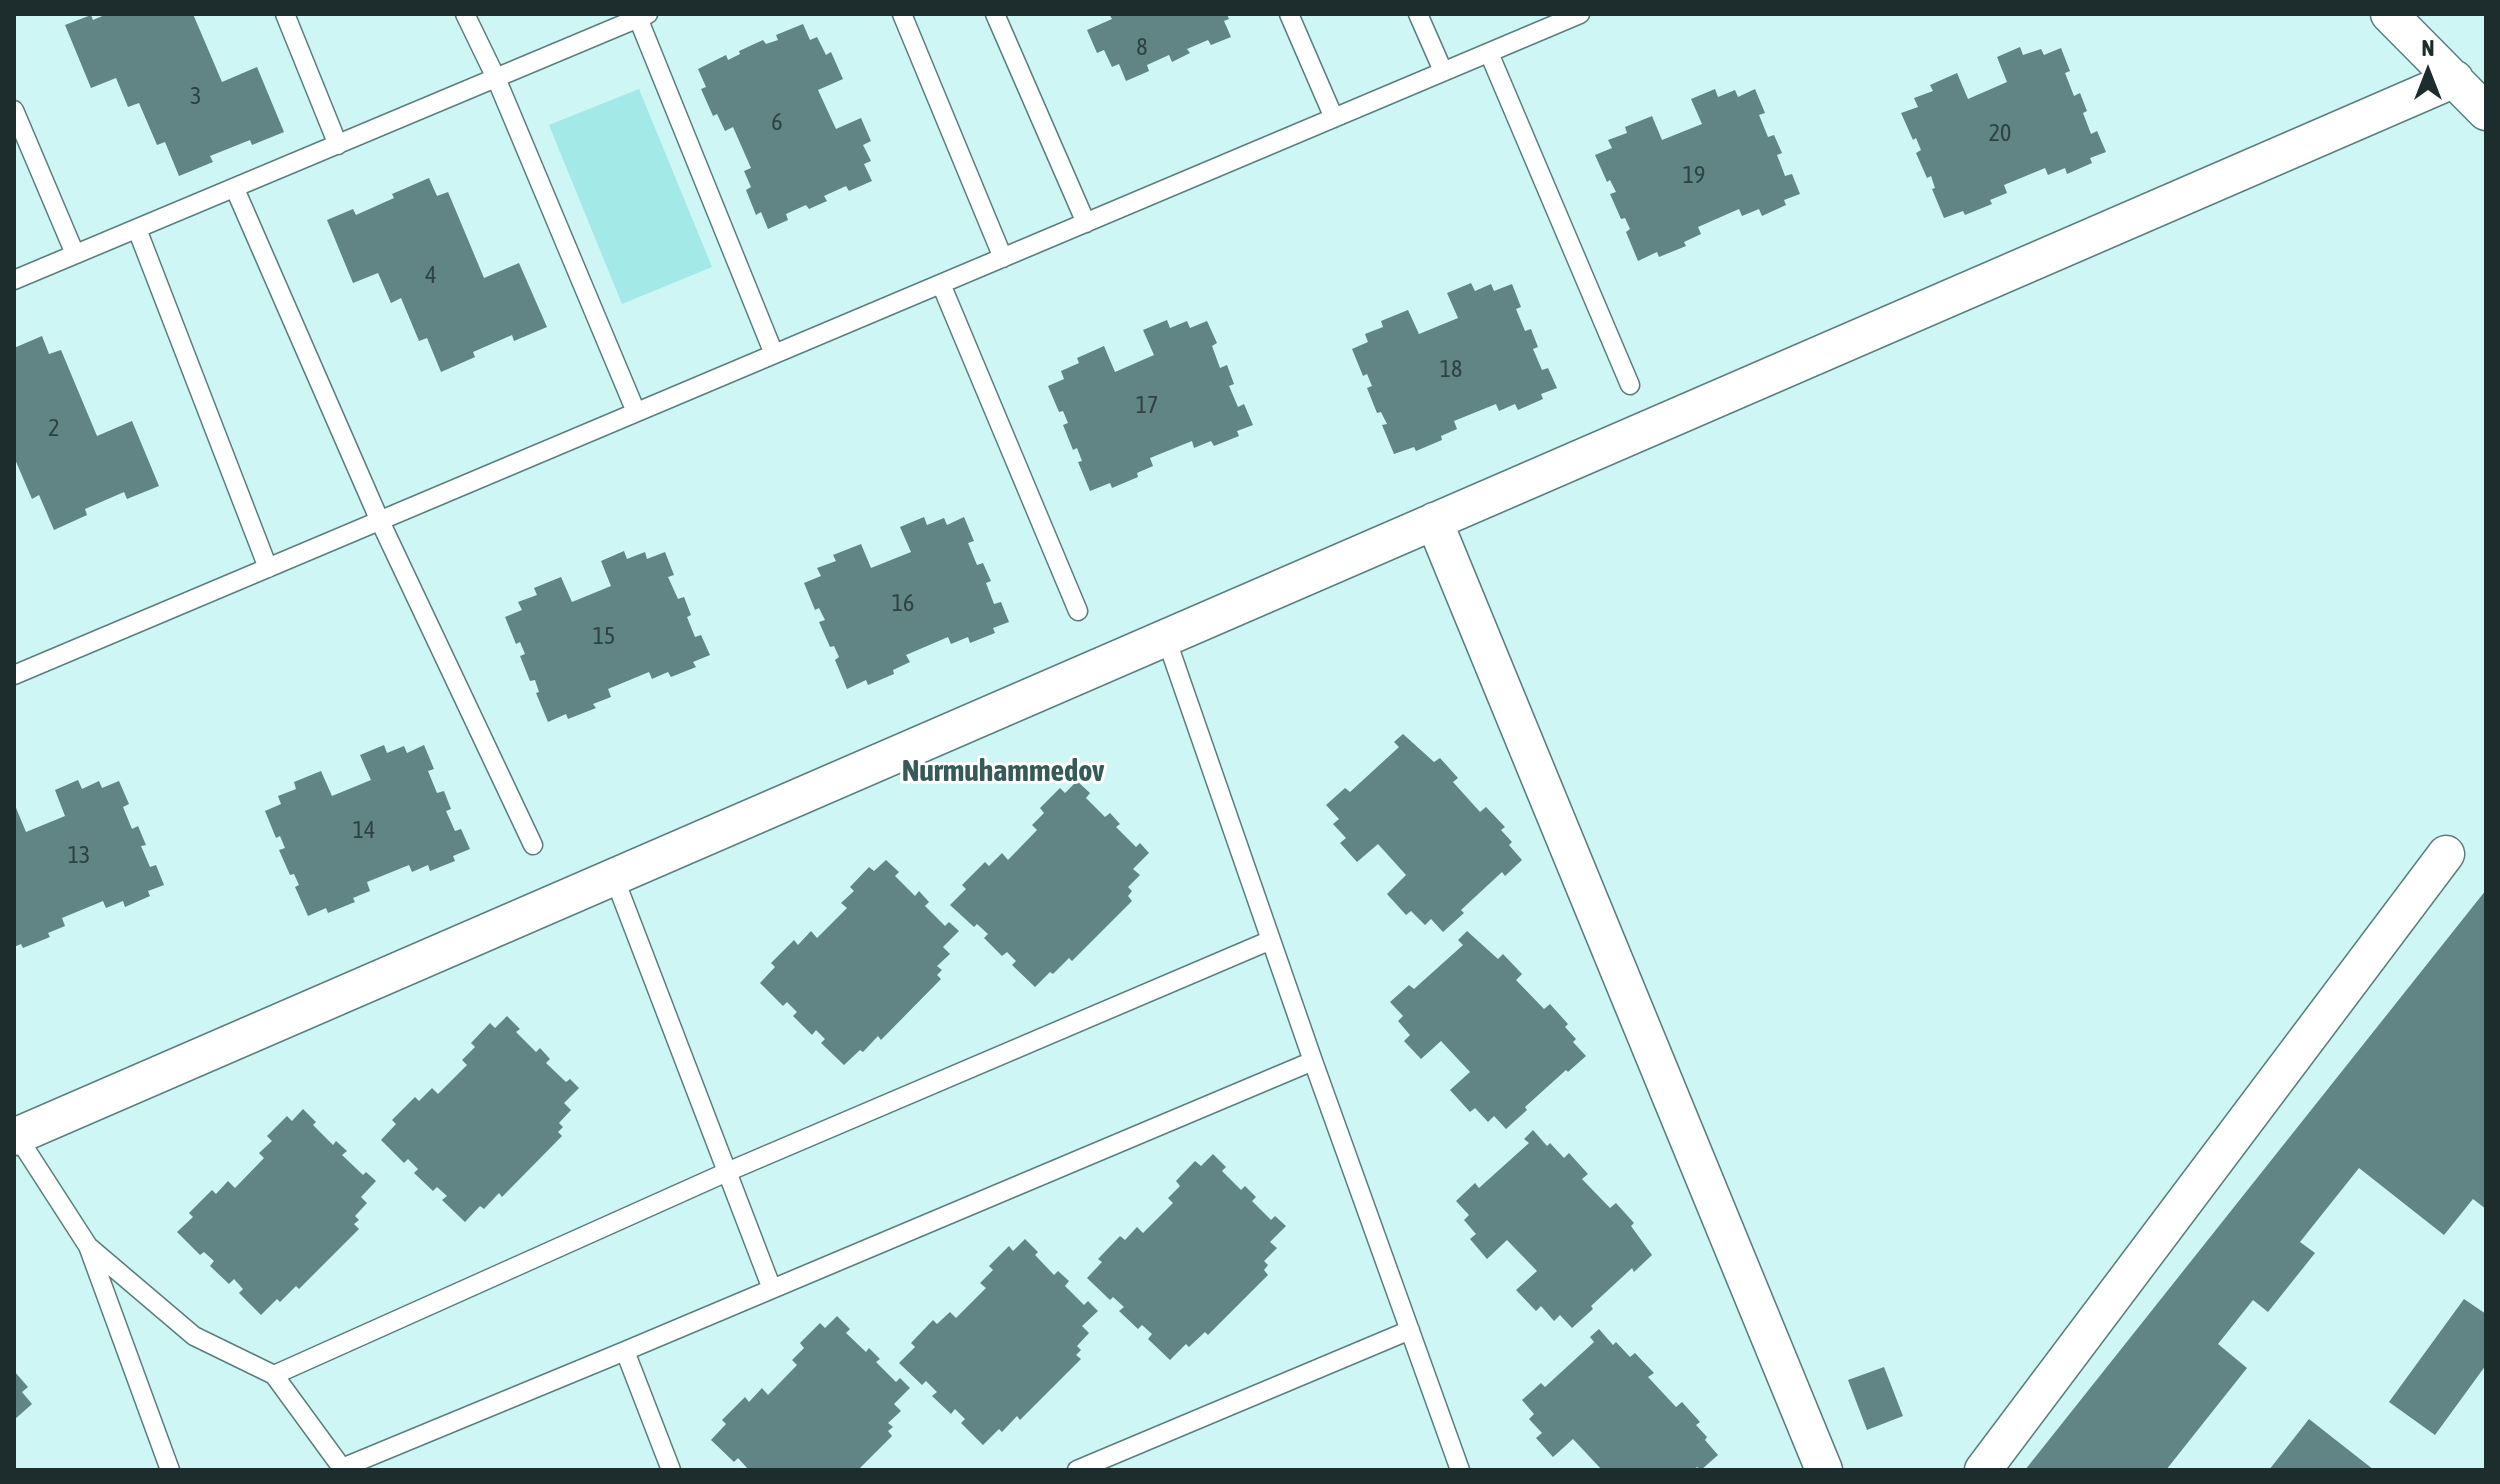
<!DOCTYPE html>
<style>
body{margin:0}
#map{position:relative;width:2500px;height:1484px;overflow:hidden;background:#cdf6f4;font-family:"Asap Condensed",sans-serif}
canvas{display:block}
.frame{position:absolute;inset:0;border:16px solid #1d2c2c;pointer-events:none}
.north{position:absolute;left:2388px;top:32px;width:80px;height:80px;-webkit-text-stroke:6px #fff;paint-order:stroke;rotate:0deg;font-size:22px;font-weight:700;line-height:32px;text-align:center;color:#1d2c2c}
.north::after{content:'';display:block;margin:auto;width:28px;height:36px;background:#1d2c2c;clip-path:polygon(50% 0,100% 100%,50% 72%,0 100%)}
</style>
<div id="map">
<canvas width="2500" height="1484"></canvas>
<div class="frame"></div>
<div class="north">N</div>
</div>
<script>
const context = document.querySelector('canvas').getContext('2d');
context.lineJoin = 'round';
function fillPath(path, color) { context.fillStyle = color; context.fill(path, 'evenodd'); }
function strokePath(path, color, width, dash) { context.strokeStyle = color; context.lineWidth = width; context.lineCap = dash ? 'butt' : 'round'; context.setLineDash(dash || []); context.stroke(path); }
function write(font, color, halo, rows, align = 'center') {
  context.font = font + ' "Asap Condensed",sans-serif'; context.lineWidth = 6; context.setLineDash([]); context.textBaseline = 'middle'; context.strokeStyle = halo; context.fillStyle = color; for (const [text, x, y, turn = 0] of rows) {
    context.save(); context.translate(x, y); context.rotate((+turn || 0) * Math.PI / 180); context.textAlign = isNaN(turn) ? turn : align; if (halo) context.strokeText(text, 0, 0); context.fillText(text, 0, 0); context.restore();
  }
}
const green = new Path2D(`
 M639,89L712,267L622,304L549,125Z`);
const building = new Path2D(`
 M107,14H193L222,82L257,67L284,132L252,145L250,140L210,156L213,162L179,176L165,142L157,145L139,103L128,107L116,78L91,88L65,25L91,15L93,20Z
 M1109,14H1227L1229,19L1224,21L1231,37L1211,45L1208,40L1187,49L1190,53L1172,62L1169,55L1147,65L1149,71L1126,81L1119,64L1112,67L1104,50L1097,53L1087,30L1112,19Z
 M803,24L810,40L817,37L826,55L831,52L843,79L818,90L836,129L861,118L871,141L863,145L871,161L864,164L872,181L849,191L846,186L824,196L827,201L809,209L806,205L786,214L788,220L768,229L761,212L756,215L746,190L751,187L744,171L751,168L733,127L725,131L717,114L713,116L701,89L706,87L698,69L726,55L728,60L740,54L739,51L763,40L766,44L778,40L776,35Z
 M2020,47L2023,55L2041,49L2044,55L2061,48L2070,71L2065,73L2074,96L2080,93L2087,111L2083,113L2091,134L2097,131L2106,152L2090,158L2092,163L2067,174L2065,168L2048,175L2045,168L2004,185L2007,193L1990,200L1992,204L1965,215L1963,211L1944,218L1932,189L1935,188L1931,176L1927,178L1916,153L1921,150L1916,138L1913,140L1901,113L1918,107L1914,98L1933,91L1930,85L1957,73L1968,99L2007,82L1997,57Z
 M1715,89L1718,97L1735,90L1738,97L1755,89L1765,113L1759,115L1768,137L1774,135L1782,153L1777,155L1785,176L1792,174L1800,194L1784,200L1786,205L1762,216L1759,209L1742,216L1739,209L1698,227L1701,234L1684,242L1686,246L1659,257L1657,252L1638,261L1626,232L1630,229L1625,218L1621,219L1610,194L1616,192L1610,180L1607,182L1595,155L1612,148L1608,140L1627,133L1625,127L1652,116L1662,140L1702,124L1691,99Z
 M429,178L437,196L448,192L484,278L519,263L547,327L514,341L512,335L473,352L475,357L441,372L427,338L419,341L401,298L391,303L378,273L353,283L327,220L353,209L356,215L394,198L392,194Z
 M1471,283L1475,291L1491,284L1494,291L1512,284L1521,307L1516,309L1525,331L1531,329L1538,347L1533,349L1542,370L1548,368L1557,388L1541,394L1543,399L1518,410L1515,404L1499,411L1496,404L1454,421L1457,429L1441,436L1442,440L1416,451L1414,447L1394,454L1382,425L1387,424L1381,412L1377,413L1367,388L1372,386L1367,374L1363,376L1352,349L1368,342L1365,334L1383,327L1381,321L1408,310L1419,334L1458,318L1447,293Z
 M1167,320L1170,328L1187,321L1190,328L1207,321L1217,343L1212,346L1220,368L1227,365L1234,384L1229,386L1238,407L1244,404L1253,425L1237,431L1239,436L1214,446L1211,441L1194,448L1192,441L1150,458L1153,466L1137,473L1138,477L1112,488L1110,483L1090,491L1078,462L1082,461L1077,448L1073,450L1063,425L1068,423L1063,411L1059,412L1048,386L1064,379L1061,371L1079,363L1077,358L1104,346L1115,372L1154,355L1143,330Z
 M42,336L49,354L61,350L97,436L132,421L159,486L127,499L124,492L85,509L87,515L54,530L39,495L32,499L14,457V348Z
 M924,517L927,525L944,518L947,525L964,517L974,541L968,543L977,565L983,563L991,581L986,583L994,604L1001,602L1009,622L993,628L995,633L970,643L968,637L951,644L948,637L906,655L910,662L893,670L894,674L868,685L866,680L847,689L835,660L839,657L834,646L830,647L819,622L825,620L819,608L815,610L804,583L821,576L817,568L836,561L833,555L861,544L871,568L911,552L900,527Z
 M624,551L627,559L645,552L647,559L665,552L674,575L668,577L678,599L684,597L691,615L687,617L695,637L701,635L710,655L693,662L696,667L671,677L668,672L652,679L649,672L608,689L611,697L593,704L596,708L568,719L566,714L548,722L536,693L539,692L535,680L530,681L520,656L525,654L520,642L516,644L505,617L522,610L518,602L537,595L534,588L561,577L572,602L611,586L601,561Z
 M1403,734L1434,762L1440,758L1458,778L1453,782L1480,812L1486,807L1505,827L1501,830L1512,842L1509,845L1522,860L1505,876L1502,872L1461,910L1464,913L1443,932L1431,919L1425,925L1411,911L1406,915L1387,894L1406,875L1378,844L1357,862L1340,843L1346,838L1333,824L1339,819L1326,805L1345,788L1350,792L1399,747L1394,742Z
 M384,745L387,753L404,746L407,753L424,745L434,769L428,771L437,793L444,791L451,809L446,811L455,831L461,829L470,849L453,856L455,861L430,871L428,865L412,872L409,865L367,882L370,891L353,898L355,902L328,913L326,908L308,916L295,887L299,885L294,874L290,875L279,850L285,848L280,836L276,838L265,811L281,804L278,796L296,789L294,782L321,771L332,796L371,780L360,755Z
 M78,780L82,789L99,781L102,788L119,781L129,804L123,807L132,829L138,826L146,845L141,846L150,867L156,865L164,885L148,891L150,896L125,907L123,901L106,908L103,901L62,918L65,926L48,933L50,937L23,948L21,944L14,947V803L26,832L65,816L55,790Z
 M1077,781L1090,793L1086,798L1105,817L1110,813L1120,824L1116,827L1136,847L1140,843L1149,853L1133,869L1140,875L1128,887L1132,891L1128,896L1132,901L1072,961L1069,958L1053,974L1050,972L1035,987L1012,965L1016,961L1007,952L1002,956L984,938L988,934L977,924L974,927L950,905L966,889L962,885L985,862L989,866L1002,853L1008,860L1037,830L1032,825L1044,813L1040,808L1060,788L1065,793Z
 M886,860L899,872L895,876L915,896L919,891L929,902L925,906L945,926L949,922L959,931L943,947L950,954L937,966L942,970L937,975L941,979L881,1040L878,1036L863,1052L860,1050L844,1065L821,1043L825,1039L816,1030L812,1035L793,1016L797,1012L787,1002L783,1006L760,983L775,967L771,963L794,940L798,945L811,931L817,938L847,908L841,903L854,891L850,887L869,867L874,871Z
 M2486,890V1209L2473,1199L2444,1235L2359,1168L2300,1242L2315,1253L2268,1312L2253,1300L2218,1344L2247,1368L2166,1470H2025Z
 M1467,931L1498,959L1503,954L1522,974L1516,980L1544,1009L1550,1004L1568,1024L1565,1027L1576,1039L1573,1042L1586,1056L1568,1072L1566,1070L1525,1107L1527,1110L1506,1129L1494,1116L1488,1122L1475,1108L1470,1112L1450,1090L1470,1072L1441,1041L1421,1059L1404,1041L1410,1035L1398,1021L1403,1016L1390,1002L1409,985L1414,989L1463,945L1458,940Z
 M507,1016L520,1029L516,1032L536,1052L540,1048L550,1059L546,1063L566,1082L570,1079L579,1088L564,1103L571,1110L559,1123L563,1127L558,1132L562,1136L502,1197L499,1193L484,1209L480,1206L465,1222L442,1200L447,1196L437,1187L433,1191L414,1173L418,1169L408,1159L404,1163L381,1140L396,1124L392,1120L415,1097L419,1101L432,1088L438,1094L467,1065L462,1060L475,1047L471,1043L490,1023L495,1028Z
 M303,1109L316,1122L313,1125L333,1145L336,1141L347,1151L342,1155L363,1175L366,1172L376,1181L361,1197L367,1203L355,1216L359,1220L354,1224L359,1229L299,1289L296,1286L280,1302L277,1299L261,1315L239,1293L243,1289L234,1279L229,1284L210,1266L214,1261L204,1252L200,1255L177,1232L193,1217L189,1213L212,1190L216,1194L228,1181L235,1188L264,1158L259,1153L272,1141L267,1136L287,1116L292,1121Z
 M1533,1130L1547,1146L1550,1143L1564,1158L1569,1153L1588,1174L1582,1179L1610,1208L1616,1203L1634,1223L1631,1226L1652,1255L1634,1272L1632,1268L1591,1306L1593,1309L1572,1328L1560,1315L1554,1321L1541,1306L1536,1311L1516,1290L1537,1271L1507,1240L1487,1259L1470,1239L1476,1234L1464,1220L1469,1215L1456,1201L1475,1183L1479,1188L1529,1143L1524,1139Z
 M1213,1154L1226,1167L1222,1171L1241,1190L1245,1186L1256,1197L1252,1201L1271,1220L1275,1216L1286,1226L1270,1242L1277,1248L1264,1261L1268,1265L1264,1270L1268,1275L1208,1335L1205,1332L1189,1347L1186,1344L1170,1360L1148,1339L1152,1334L1142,1325L1138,1329L1119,1311L1124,1307L1113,1297L1110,1300L1087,1278L1102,1262L1098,1259L1120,1236L1125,1240L1137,1227L1143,1233L1173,1203L1168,1198L1180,1186L1176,1181L1195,1161L1201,1166Z
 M1025,1239L1038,1252L1035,1255L1054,1275L1058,1271L1069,1281L1065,1286L1084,1305L1088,1301L1098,1311L1082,1326L1089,1333L1077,1346L1081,1350L1076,1355L1081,1359L1020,1420L1017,1416L1002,1432L999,1429L983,1445L961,1423L965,1419L955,1409L951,1414L932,1396L937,1392L926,1381L922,1385L899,1363L915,1347L911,1343L933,1320L937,1324L950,1312L956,1318L986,1288L980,1283L993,1270L989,1266L1009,1246L1013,1251Z
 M2464,1299L2486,1314V1365L2435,1435L2389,1402Z
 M837,1316L850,1329L846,1333L866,1352L869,1348L880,1359L876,1362L896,1382L900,1378L910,1388L894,1404L901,1411L888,1423L893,1427L888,1431L892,1436L858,1470H747L748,1469L738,1458L734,1462L711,1440L726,1424L722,1420L745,1397L749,1402L762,1388L768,1395L797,1365L792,1360L804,1348L800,1343L820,1323L825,1328Z
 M1599,1329L1613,1345L1616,1342L1630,1357L1635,1353L1654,1373L1648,1377L1676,1407L1682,1402L1700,1422L1696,1425L1707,1437L1705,1440L1718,1455L1701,1470L1697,1467L1694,1470H1602L1573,1439L1553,1457L1536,1438L1542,1433L1529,1419L1534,1414L1522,1400L1541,1383L1545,1387L1594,1342L1590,1337Z
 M1884,1367L1903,1416L1867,1430L1848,1380Z
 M14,1371L28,1387L22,1392L32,1404L14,1420Z
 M2309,1419L2374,1470H2269Z`);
const service = new Path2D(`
 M285,14L338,145
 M465,14L496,78L636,412
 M902,14L1003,258
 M995,14L1086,223
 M1289,14L1334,118
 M1418,14L1443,71
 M638,18L774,354
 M1489,53L1630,385
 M14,110L75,254
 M235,189L379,519L533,845
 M137,229L268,568
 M14,280L648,14
 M941,284L1078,611
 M14,675L1580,14
 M614,877L772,1289
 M1313,1061L1460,1470
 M17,1136L88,1246L170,1470
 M88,1246L194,1336L274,1375L342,1468L625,1351
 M274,1375L727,1172L1271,940
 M671,1470L625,1351L1313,1061L1166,638
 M1077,1470L1410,1330`);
const minor = new Path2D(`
 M2389,14L2486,112
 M1434,521L1824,1470
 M14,1137L2455,79
 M1983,1470L2446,854`);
const numberNames = [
 ["8",1142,47],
 ["3",196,96],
 ["6",777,122],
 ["20",2000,133],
 ["19",1694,175],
 ["4",431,275],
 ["18",1451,369],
 ["17",1147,405],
 ["2",54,428],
 ["16",903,603],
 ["15",604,636],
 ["14",364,830],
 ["13",79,855]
];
const neighbourhoodNames = [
 ["Nurmuhammedov",1003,772]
];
fillPath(green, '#a3e9e7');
fillPath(building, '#608584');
strokePath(service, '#597f7d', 21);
strokePath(minor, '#597f7d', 39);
strokePath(service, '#fff', 18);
strokePath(minor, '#fff', 36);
write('24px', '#2e4242', null, numberNames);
write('bold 30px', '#355a59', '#fff', neighbourhoodNames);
</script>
